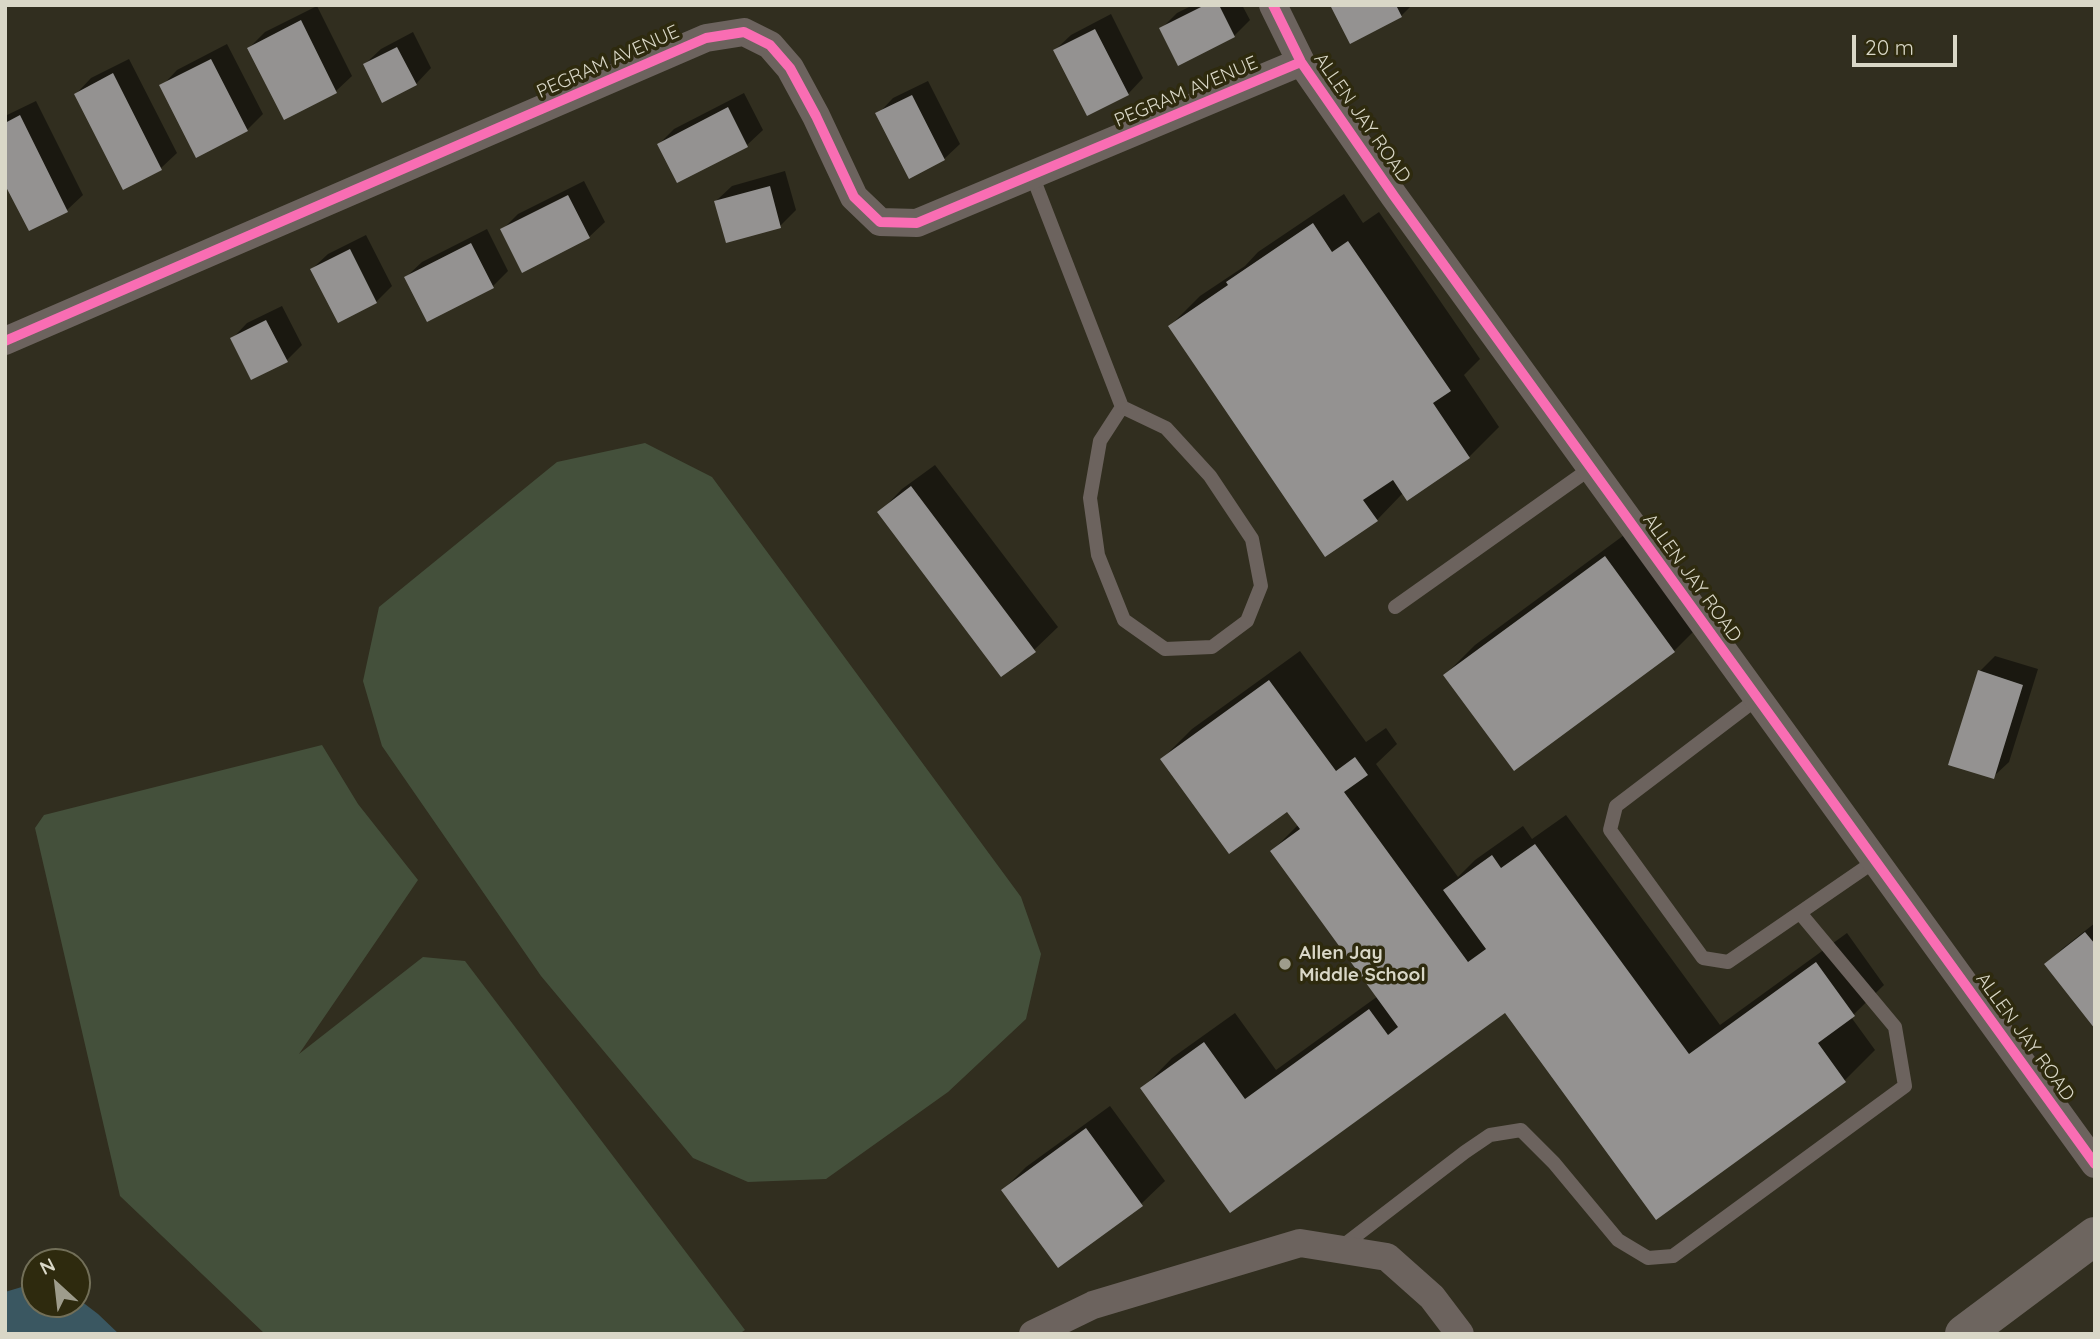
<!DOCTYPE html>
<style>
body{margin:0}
#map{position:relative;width:2100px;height:1339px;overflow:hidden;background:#312e1f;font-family:Quicksand,sans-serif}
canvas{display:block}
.frame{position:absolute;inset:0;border:7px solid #d9d7c7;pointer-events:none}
.north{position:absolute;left:21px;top:1248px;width:70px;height:70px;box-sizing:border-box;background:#2e2a0e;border:2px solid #726f58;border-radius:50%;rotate:333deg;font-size:19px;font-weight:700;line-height:28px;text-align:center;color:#d9d7c7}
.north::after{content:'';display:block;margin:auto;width:24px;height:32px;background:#9e9c8c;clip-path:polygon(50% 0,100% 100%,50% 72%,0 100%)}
.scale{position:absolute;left:1852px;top:35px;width:105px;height:32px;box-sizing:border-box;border:4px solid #d9d7c7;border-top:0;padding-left:9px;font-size:21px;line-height:24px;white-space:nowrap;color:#d9d7c7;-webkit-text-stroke:5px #2e2a0e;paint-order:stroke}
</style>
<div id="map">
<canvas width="2100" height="1339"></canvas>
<div class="frame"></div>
<div class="north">N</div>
<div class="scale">20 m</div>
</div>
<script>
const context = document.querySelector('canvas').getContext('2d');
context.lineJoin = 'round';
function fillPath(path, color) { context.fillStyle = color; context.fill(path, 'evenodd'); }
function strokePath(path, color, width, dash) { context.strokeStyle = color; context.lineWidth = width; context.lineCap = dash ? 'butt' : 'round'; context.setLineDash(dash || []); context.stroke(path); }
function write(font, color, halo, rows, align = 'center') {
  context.font = font + ' Quicksand,sans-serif'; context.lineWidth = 7; context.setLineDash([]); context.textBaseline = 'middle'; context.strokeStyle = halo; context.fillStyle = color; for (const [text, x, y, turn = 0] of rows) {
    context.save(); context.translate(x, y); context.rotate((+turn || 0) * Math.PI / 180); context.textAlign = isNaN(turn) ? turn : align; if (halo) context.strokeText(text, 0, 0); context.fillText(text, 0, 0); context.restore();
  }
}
const green = new Path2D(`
 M645,443L712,477L1021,897L1041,954L1026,1019L948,1092L826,1179L748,1182L693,1158L541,976L382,746L363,681L379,607L557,462Z
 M322,745L358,804L418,880L299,1054L423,957L465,961L745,1330L739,1334H265L120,1196L35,828L44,815Z`);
const water = new Path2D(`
 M25,1286L35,1287V1304H77V1298L98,1314L119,1334H5V1292Z`);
const shadow = new Path2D(`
 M1193,5H1242L1250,20L1234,36L1161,29L1177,13Z
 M1332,5H1412L1401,16Z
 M317,6L352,76L336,91L285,118L249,48L265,32Z
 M1111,14L1143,78L1128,94L1055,50L1071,35Z
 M413,32L431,68L416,84L365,64L381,49Z
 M227,44L263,114L247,130L162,86L177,70Z
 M129,59L177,153L161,168L123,187L76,94L91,78Z
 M928,81L960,144L944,159L878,114L893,98Z
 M744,93L763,130L747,145L659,144L674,129Z
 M36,101L83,195L67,210L29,229L5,181V116Z
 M785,171L796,210L780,226L716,201L732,186Z
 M584,181L605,222L589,237L502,230L518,214Z
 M1344,194L1363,223L1379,212L1480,359L1464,375L1499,427L1469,457L1408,499L1403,493L1377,520L1170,326L1200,296L1245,266L1258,252Z
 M487,229L508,271L493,286L406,277L422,262Z
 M366,235L392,286L376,302L338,321L312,269L328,254Z
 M282,306L302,345L287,360L232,339L247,323Z
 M935,465L1058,627L1034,650L879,513L902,489Z
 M1635,527L1704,621L1674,651L1445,675L1475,645Z
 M1300,651L1366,742L1386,728L1397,744L1376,764L1458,877L1475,860L1523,826L1532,839L1566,815L1720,1025L1847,933L1884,985L1851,1017L1875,1050L1845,1080L1656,1217L1506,1010L1231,1210L1142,1089L1172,1058L1235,1013L1276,1070L1378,996L1272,851L1299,824L1288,809L1162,759L1192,729Z
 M1995,656L2038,669L2009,762L1993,777L1980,671Z
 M2095,923V1027L2047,964L2062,949Z
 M1110,1106L1165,1181L1141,1204L1003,1190L1026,1167Z`);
const building = new Path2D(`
 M1205,5H1219L1235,37L1178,66L1159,28Z
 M1330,5H1396L1402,17L1350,44Z
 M301,20L337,93L284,120L247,48Z
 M1095,29L1129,95L1087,116L1053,50Z
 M397,47L417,85L382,103L363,64Z
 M211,59L248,131L196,158L159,85Z
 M113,73L162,170L123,190L74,94Z
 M912,95L945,160L909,179L875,113Z
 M728,107L748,147L677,183L657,144Z
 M20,115L68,212L29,231L5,185V123Z
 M770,186L781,228L726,243L714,201Z
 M568,195L590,238L522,273L500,229Z
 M1313,223L1332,252L1348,241L1451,391L1433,403L1470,458L1407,501L1393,480L1363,500L1378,521L1325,557L1168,326L1228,285L1226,282Z
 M471,243L494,288L427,322L404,277Z
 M350,249L377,303L338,323L310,269Z
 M266,320L288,362L251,380L230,338Z
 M911,486L1036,652L1001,677L877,512Z
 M1605,556L1675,652L1514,771L1443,675Z
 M1978,670L2023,685L1994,779L1948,765Z
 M1269,680L1336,771L1355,757L1368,775L1344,792L1468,962L1486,949L1443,890L1492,855L1501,868L1535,844L1689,1054L1816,962L1855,1016L1818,1043L1846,1082L1656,1220L1505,1013L1230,1213L1140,1088L1204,1042L1245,1099L1369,1009L1388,1035L1398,1027L1270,851L1300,829L1287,812L1229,854L1160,759Z
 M2085,932L2095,944V1029L2044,964Z
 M1086,1128L1143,1206L1058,1268L1001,1190Z`);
const lane = new Path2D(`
 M1032,175L1122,407L1100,441L1090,498L1098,555L1124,620L1165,649L1212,647L1247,621L1261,586L1252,539L1210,476L1166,428L1122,407
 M1395,607L1591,468
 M1758,698L1616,806L1610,830L1703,958L1728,962L1875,861
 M1340,1248L1465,1152L1490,1135L1521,1130L1554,1163L1618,1240L1648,1258L1673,1256L1905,1086L1895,1027L1800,913`);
const street = new Path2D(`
 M1273,5L1301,62L1394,196L2095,1164
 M5,341L706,38L744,32L770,45L790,68L816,116L854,197L880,222L917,223L1301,62
 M1033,1334L1093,1305L1300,1243L1387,1257L1432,1297L1460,1334`);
const secondary = new Path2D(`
 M1964,1334L2095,1236`);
const cycleway = new Path2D(`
 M1273,5L1301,62L1394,196L2095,1164
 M5,341L706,38L744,32L770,45L790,68L816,116L854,197L880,222L917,223L1301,62`);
const markers = [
 [1285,964,7,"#9e9c8c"]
];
const streetNames = [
 ["PEGRAM AVENUE",608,62,-24],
 ["PEGRAM AVENUE",1186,92,-23],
 ["ALLEN JAY ROAD",1362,118,55],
 ["ALLEN JAY ROAD",1692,578,54],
 ["ALLEN JAY ROAD",2025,1037,54]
];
const poiNames = [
 ["Allen Jay",1299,953],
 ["Middle School",1299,975]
];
fillPath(green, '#44503b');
fillPath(water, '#3a5761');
fillPath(shadow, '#0007');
fillPath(building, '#949291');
strokePath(lane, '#6c635e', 14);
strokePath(street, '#6c635e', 28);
strokePath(secondary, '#6d655f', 38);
strokePath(cycleway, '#f96db3', 10);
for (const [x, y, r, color] of markers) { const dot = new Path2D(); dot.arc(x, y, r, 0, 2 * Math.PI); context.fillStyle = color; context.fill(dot); strokePath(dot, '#2e2a0e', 2.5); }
write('19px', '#d9d7c7', '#2e2a0e', streetNames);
write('bold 19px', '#d9d7c7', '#2e2a0e', poiNames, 'left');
</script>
